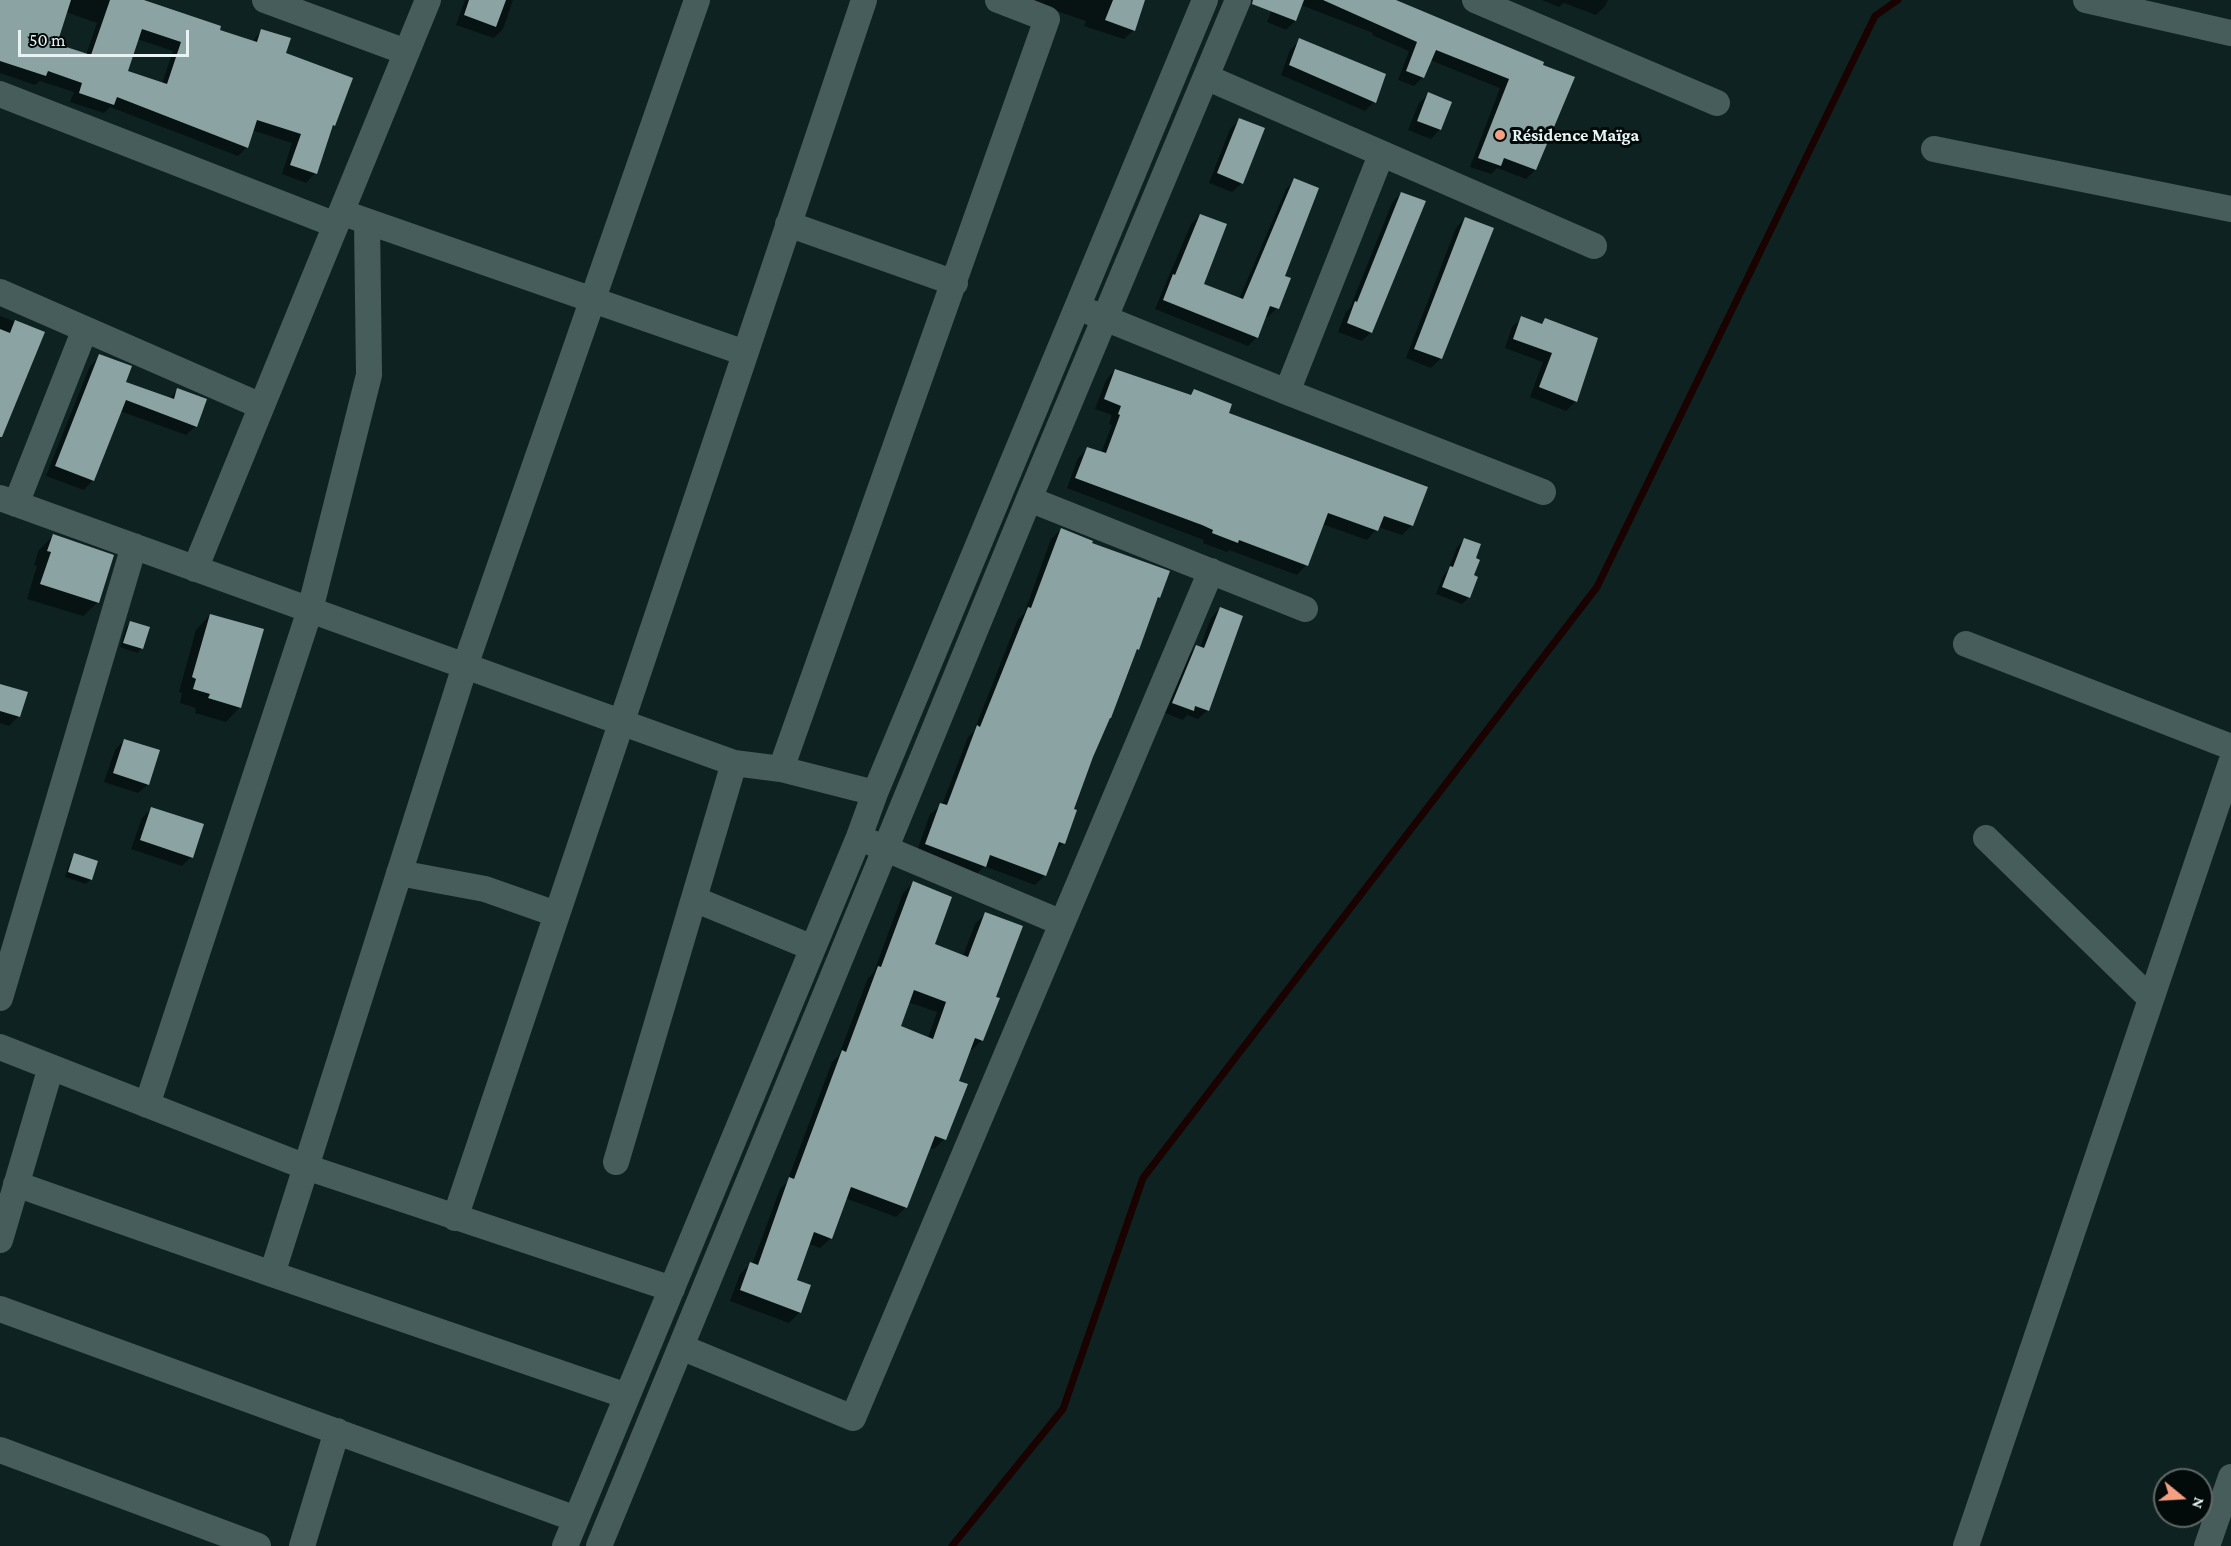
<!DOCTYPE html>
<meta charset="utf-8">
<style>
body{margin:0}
#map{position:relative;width:2231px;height:1546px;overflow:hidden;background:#0e2222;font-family:"Crimson Pro",serif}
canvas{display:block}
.north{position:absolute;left:2153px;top:1468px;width:60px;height:60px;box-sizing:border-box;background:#030a0a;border:2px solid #5f6867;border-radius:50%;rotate:108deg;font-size:16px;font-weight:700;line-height:24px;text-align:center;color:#e8f4f3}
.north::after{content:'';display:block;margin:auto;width:21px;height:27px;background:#f39f82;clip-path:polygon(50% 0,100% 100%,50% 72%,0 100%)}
.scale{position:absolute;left:18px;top:30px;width:171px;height:27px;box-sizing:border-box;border:3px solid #e8f4f3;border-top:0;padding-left:8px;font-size:18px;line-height:21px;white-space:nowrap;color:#e8f4f3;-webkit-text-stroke:4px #030a0a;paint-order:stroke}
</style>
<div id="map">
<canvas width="2231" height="1546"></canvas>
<div class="north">N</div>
<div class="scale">50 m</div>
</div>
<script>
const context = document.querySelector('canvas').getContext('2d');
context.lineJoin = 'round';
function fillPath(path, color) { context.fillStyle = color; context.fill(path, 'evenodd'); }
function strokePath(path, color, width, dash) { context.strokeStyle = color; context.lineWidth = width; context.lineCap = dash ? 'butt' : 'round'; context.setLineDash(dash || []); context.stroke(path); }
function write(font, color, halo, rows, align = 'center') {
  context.font = font + ' "Crimson Pro",serif'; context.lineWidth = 6; context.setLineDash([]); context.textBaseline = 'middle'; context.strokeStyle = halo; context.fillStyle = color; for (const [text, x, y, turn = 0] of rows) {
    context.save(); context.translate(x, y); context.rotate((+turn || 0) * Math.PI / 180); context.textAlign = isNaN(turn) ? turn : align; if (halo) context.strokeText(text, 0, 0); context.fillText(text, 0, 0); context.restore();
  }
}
const shadow = new Path2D(`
 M0,0H145L218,31L252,42L262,30L284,54L334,125L330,129L315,173L306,183L282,174L292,143L252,130L247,147L238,156L110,107L104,113L70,102L74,92L40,81L35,85L0,73ZM66,12L97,23L86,55L55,45ZM137,39L173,51L162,84L126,72Z
 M465,0H513L503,29L494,38L456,25Z
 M1024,0H1144L1134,30L1124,39L1084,26L1086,21Z
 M1276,0H1392L1542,62L1535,170L1526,179L1497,168L1491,174L1470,167L1500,88L1430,60L1423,77L1414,86L1398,80L1409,51L1372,35L1373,33L1301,5L1295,21L1286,30L1267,22Z
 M1542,0H1608L1605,6L1596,15L1564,3L1559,7Z
 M1300,40L1374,102L1365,111L1281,75L1290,50Z
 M1428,94L1440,129L1431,139L1408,130L1419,103Z
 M1239,120L1242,183L1232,192L1209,183L1230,129Z
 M1295,180L1277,308L1268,317L1265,316L1257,337L1248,346L1155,309L1191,224L1200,215L1202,285L1239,299L1286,189Z
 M1401,193L1371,332L1362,341L1338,332L1346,312L1350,308L1392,203Z
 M1465,218L1492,229L1440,359L1431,368L1406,358L1456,228Z
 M0,316L43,332L0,438Z
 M1522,318L1540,325L1545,319L1576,401L1566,411L1530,397L1543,362L1505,348L1512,327Z
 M100,356L124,383L169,399L178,390L196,426L186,435L120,411L93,480L84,490L46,476L90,366Z
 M1115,370L1189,396L1194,391L1227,414L1412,525L1402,535L1378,527L1367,540L1322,524L1306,565L1297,575L1229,550L1227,552L1203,543L1204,540L1067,488L1078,458L1088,448L1101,453L1112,425L1109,424L1112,415L1095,409L1106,380Z
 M1061,529L1090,544L1159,598L1155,602L1138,649L1135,652L1107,721L1072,810L1063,843L1053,854L1045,875L1035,885L984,866L975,876L916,854L930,814L942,805L968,737L974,731L1018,619L1024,614L1051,539Z
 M53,536L98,602L83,616L27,599L37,566L34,565L39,550Z
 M1464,540L1472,576L1469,597L1462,604L1436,594L1443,576L1448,570L1457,547Z
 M1220,608L1208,710L1198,719L1187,715L1183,720L1163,712L1187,656L1196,647L1200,648L1211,618Z
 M210,615L240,707L226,722L195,713L196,708L180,703L182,693L179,692L196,630Z
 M131,623L148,628L141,649L137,653L120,647L126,627Z
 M0,689L19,716L9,726L0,723Z
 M124,740L148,784L138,793L104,782L115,750Z
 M151,809L191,857L182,866L131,849L142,818Z
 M75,855L91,879L86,884L65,877L71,859Z
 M913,883L934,945L963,956L975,924L985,914L994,998L982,1040L972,1050L969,1049L957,1082L944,1139L934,1149L929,1147L906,1207L896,1217L845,1198L831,1238L820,1248L809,1244L796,1281L800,1312L789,1323L730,1301L740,1274L750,1264L752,1265L780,1189L787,1182L832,1062L839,1055L868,978L874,972L903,893ZM908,1002L937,1012L928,1038L899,1027Z`);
const stream = new Path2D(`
 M952,1546L1063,1409L1143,1178L1597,587L1875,16L1898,0`);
const building = new Path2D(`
 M0,0H71L57,44L91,55L110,0H144L221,26L220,30L257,42L261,29L291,38L286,53L353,78L335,126L333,125L317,174L290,165L301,134L257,120L248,148L117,97L114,105L79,93L82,83L48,71L46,76L0,61ZM142,29L181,42L167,84L128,71Z
 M469,0H506L496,27L464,15Z
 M1113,0H1145L1135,31L1105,20Z
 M1253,0H1304L1296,21L1252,4Z
 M1323,0H1396L1544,62L1543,65L1575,77L1536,170L1504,158L1501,166L1478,158L1509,79L1436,50L1424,78L1406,71L1417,42Z
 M1299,38L1386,74L1376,103L1289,65Z
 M1428,92L1452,102L1441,130L1417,121Z
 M1239,118L1265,128L1243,184L1217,173Z
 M1294,178L1319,188L1285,276L1291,278L1279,309L1270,306L1258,338L1163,300L1173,274L1175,275L1200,214L1227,224L1204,284L1243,299Z
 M1401,192L1426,201L1372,333L1347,323L1355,301L1357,302Z
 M1465,217L1494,228L1442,359L1414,349Z
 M1521,316L1542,324L1545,318L1598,338L1577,402L1539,387L1552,353L1513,339Z
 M15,320L45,332L2,437H0V329L10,333Z
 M99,354L132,366L126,382L174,399L177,388L207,399L197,427L126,400L94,481L55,466Z
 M1115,369L1191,395L1194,389L1232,404L1229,413L1428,487L1413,526L1384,516L1378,531L1328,513L1308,566L1239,540L1238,543L1212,533L1213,530L1202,525L1075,478L1087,447L1106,453L1120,415L1118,414L1121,406L1104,399Z
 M1061,528L1093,541L1092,543L1170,571L1160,598L1158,597L1139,650L1137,649L1111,718H1110L1093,757L1074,809L1077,810L1065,844L1059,842L1046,876L990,855L986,867L925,844L940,803L947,805L977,725L980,727L1028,607L1031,608Z
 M53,534L114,555L99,603L40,584L51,552L47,551Z
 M1464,538L1481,544L1476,558L1480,560L1474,575L1478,577L1470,598L1442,587L1450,566L1453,567Z
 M1220,607L1243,616L1209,711L1195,706L1194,711L1172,703L1196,645L1204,648Z
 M210,614L264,629L241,708L208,698L210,694L193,689L196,679L192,677Z
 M130,621L150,627L143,649L123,643Z
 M0,684L28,692L20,717L0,711Z
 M124,739L160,750L149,785L113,773Z
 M151,807L204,824L193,858L140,840Z
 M74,853L98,861L92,880L68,872Z
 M913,881L952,897L935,944L968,957L985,912L1023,926L996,997L1000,998L983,1041L975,1038L959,1081L968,1084L946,1140L935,1136L907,1208L851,1187L832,1239L814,1232L797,1280L811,1285L801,1313L740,1290L750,1262L758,1265L789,1177L794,1179L842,1050L846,1052L878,966L881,967ZM914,990L946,1002L933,1039L901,1026Z`);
const minor = new Path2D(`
 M265,0L406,52
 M1475,0L1717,103
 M2086,0L2231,33
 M1206,77L1594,246
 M0,94L336,225
 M1934,149L2231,209
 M352,216L745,353
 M788,224L955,283
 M0,292L261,406
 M1092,313L1287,392L1543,492
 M1287,392L1381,155
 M0,498L734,763L781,769L875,793
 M1029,499L1305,609
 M16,504L85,329
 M195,569L428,0
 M1966,644L2231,747
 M781,769L1047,19L998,0
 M1986,838L2151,999
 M872,843L1062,923
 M399,873L485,889L556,914
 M694,899L813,948
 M0,998L134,546
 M0,1047L306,1167L672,1289
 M147,1105L310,610L369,375L367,222
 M616,1162L734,763
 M16,1184L272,1274L627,1396
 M455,1218L864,0
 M0,1240L51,1067
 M272,1274L465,666L697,0
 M0,1309L576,1519
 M681,1347L853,1418L1211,571
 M0,1450L258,1546
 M302,1546L337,1431
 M565,1546L859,837L875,793L1205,0
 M599,1546L1029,499L1238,0
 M1966,1546L2231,763
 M2207,1546L2231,1477`);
const markers = [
 [1500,135,6,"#f39f82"]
];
const poiNames = [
 ["Résidence Maïga",1512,135]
];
fillPath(shadow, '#0007');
strokePath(stream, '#1a0200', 7);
fillPath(building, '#8ba3a2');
strokePath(minor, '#475d5c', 26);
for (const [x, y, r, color] of markers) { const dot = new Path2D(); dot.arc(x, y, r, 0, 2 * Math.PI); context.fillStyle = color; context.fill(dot); strokePath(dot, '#030a0a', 2); }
write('bold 18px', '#e8f4f3', '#030a0a', poiNames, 'left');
</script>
